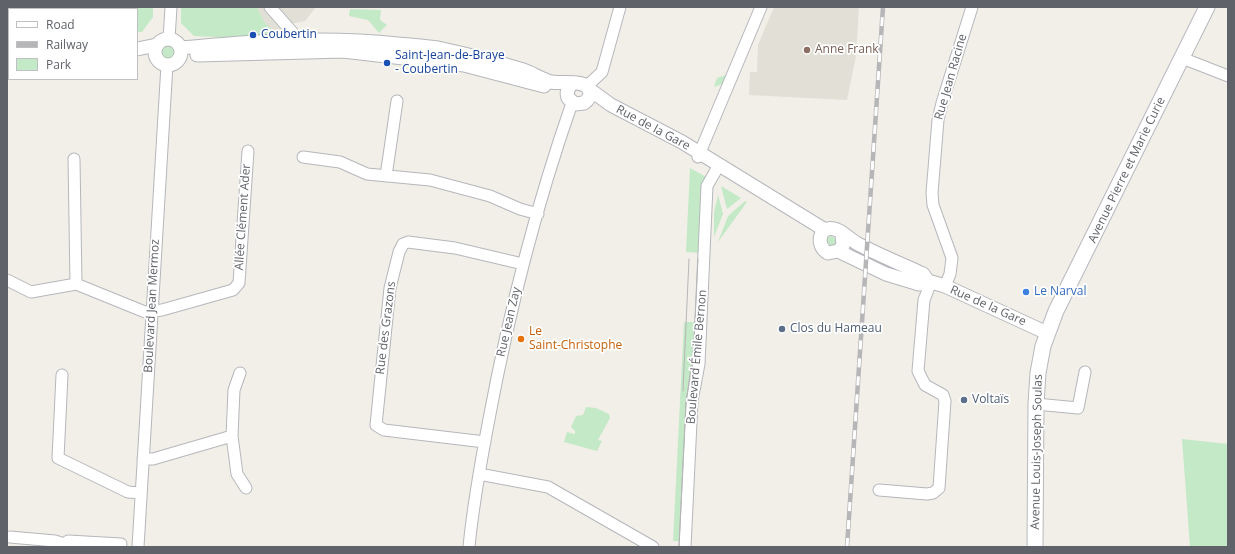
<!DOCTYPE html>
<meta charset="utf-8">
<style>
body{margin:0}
#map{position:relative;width:1235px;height:554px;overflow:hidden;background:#f1efe8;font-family:"Open Sans",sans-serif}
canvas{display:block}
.frame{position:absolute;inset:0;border:8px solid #5f6268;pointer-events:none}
.legend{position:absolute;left:8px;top:8px;width:130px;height:72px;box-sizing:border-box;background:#fff;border:1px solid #bfc0c3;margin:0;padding:5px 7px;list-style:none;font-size:12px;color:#5f6268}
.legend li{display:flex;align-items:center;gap:8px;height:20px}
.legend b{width:20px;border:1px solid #bfc0c3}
</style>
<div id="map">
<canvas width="1235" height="554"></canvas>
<div class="frame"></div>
<ul class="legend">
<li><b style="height:5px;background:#fff"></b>Road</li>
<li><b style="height:5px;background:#b6b6b8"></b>Railway</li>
<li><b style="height:11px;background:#c4e9c6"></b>Park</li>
</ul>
</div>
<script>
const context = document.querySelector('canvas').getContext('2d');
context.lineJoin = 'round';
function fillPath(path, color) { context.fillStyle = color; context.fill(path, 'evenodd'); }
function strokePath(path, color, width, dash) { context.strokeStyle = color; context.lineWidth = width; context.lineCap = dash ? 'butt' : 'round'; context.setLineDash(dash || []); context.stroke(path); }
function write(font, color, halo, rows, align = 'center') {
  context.font = font + ' "Open Sans",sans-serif'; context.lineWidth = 3.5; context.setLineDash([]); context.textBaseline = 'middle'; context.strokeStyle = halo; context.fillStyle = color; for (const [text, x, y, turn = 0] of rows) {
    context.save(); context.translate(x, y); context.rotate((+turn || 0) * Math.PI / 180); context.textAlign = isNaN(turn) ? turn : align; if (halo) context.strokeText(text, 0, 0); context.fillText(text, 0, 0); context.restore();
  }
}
const education = new Path2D(`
 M257,7H316L305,21L289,24L283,32H275L264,22Z
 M774,7H859L856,56L847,100L749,95L750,72H757L758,45Z`);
const green = new Path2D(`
 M17,7H153V17L142,32H137V9H17Z
 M181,7H257L264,22L275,32H270L272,34L242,38L194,36L181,23Z
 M350,9L381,10L380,20L387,25L379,33L368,20L349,16Z
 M162 52a6 6 0 1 1 12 0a6 6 0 1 1-12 0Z
 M729,74L725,83L714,87L717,78Z
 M690,168L708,178L701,253L686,252Z
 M721,186L741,198L727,209Z
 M718,195L723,214L714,237V213Z
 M745,201L747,202L718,242L728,216Z
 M831,236L835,238L837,242L835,246L830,245L825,240L826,237Z
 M684,322H697L689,396L682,541H673Z
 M586,407L596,408L609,414L610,418L598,440L602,441L597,451L564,442L567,432L575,434V431L571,427L576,416L583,415Z
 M1182,439L1228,444V547H1190Z`);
const minor = new Path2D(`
 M270,7L293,33L296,40
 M169,39L171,7
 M1182,58L1228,76
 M587,86L602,72L620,7
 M303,157L340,162L367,174L430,180L490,196L520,209L538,214
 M698,157L761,7
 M74,159L76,284
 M386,176L397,101
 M7,280L31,292L76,284L145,312L162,310L233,290L239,283L248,151
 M945,286L950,274L952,258L933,205L932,193L938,120L942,103L972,7
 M62,375L58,458L128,492L141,493
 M1036,404L1078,408L1085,372
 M232,436L237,474L246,488
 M485,442L384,430L376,425L390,288L399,252L403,244L408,242L455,248L523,264
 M143,459H153L232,436L234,390L240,373
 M479,474L548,487L653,547
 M879,490L927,494L933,493L939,488L945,401L943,395L925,385L918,371L924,300L931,282
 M10,537L55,541L64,544
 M62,547L68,541L121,544
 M138,547L167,65
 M469,547C473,504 481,461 489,419C509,312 536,206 572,103
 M685,547L692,401L699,364L707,186L719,165`);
const tertiary = new Path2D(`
 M155 52a13 13 0 1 1 26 0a13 13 0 1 1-26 0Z
 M181,48C253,41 326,36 398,44C411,45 425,46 438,48C466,54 495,61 523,70C532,73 541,79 551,82C562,84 589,78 590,93C590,98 587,101 584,103L575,104L568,98C566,92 568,87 573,83
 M137,49L157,45
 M197,55L343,51L464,65L544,86
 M7,63H9
 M589,89L611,105L682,142L825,230
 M842,234L843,246L838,251L828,253C815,246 819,225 834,229C842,230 850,240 858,244C879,255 901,264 923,274L928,281L945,286L1047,333
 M838,251L886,274L919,284L928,281`);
const secondary = new Path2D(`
 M1035,547L1036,404L1038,373L1043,346L1056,311L1207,7`);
const tram = new Path2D(`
 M683,391L689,259
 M679,547L686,405L694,342L698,259`);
const rail = new Path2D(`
 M847,547L883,7`);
const markers = [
 [253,35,4,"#1a4fb4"],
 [807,50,4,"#8d6e63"],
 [387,63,4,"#1a4fb4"],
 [1026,292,4,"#3f7fe0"],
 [782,329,4,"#5c6f8a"],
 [521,339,4,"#e8710a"],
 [964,400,4,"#5c6f8a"]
];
const transitNames = [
 ["Coubertin",261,35],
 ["Saint-Jean-de-Braye",395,56],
 ["- Coubertin",395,70]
];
const educationNames = [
 ["Anne Frank",815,50]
];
const streetNames = [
 ["Rue Jean Racine",951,77,-74],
 ["Rue de la Gare",653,128,28],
 ["Avenue Pierre et Marie Curie",1127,170,-64],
 ["Allée Clément Ader",243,217,-86],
 ["Boulevard Jean Mermoz",152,306,-87],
 ["Rue de la Gare",988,306,24],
 ["Rue Jean Zay",509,322,-77],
 ["Rue des Grazons",386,328,-83],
 ["Boulevard Émile Bernon",697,357,-85],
 ["Avenue Louis-Joseph Soulas",1037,452,-89]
];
const shopNames = [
 ["Le Narval",1034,292]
];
const serviceNames = [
 ["Clos du Hameau",790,329],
 ["Voltaïs",972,400]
];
const foodNames = [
 ["Le",529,332],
 ["Saint-Christophe",529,346]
];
fillPath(education, '#e1dfd6');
fillPath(green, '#c4e9c6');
strokePath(minor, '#b5b7bc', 13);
strokePath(tertiary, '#b5b7bc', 15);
strokePath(secondary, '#b6b9bf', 17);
strokePath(minor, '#fff', 11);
strokePath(tertiary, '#fff', 13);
strokePath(secondary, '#fff', 15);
strokePath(tram, '#b6b6b8', 1);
strokePath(rail, '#b6b6b8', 4.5);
strokePath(rail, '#fff', 3, [9]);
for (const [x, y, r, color] of markers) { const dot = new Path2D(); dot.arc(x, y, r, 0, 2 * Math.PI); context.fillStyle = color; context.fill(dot); strokePath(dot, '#fff', 1.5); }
write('12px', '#164399', '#fff', transitNames, 'left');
write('12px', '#785e54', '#fff', educationNames, 'left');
write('12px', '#5f6268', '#fff', streetNames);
write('12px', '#366cbe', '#fff', shopNames, 'left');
write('12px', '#4e5e75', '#fff', serviceNames, 'left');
write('12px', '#c56008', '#fff', foodNames, 'left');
</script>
